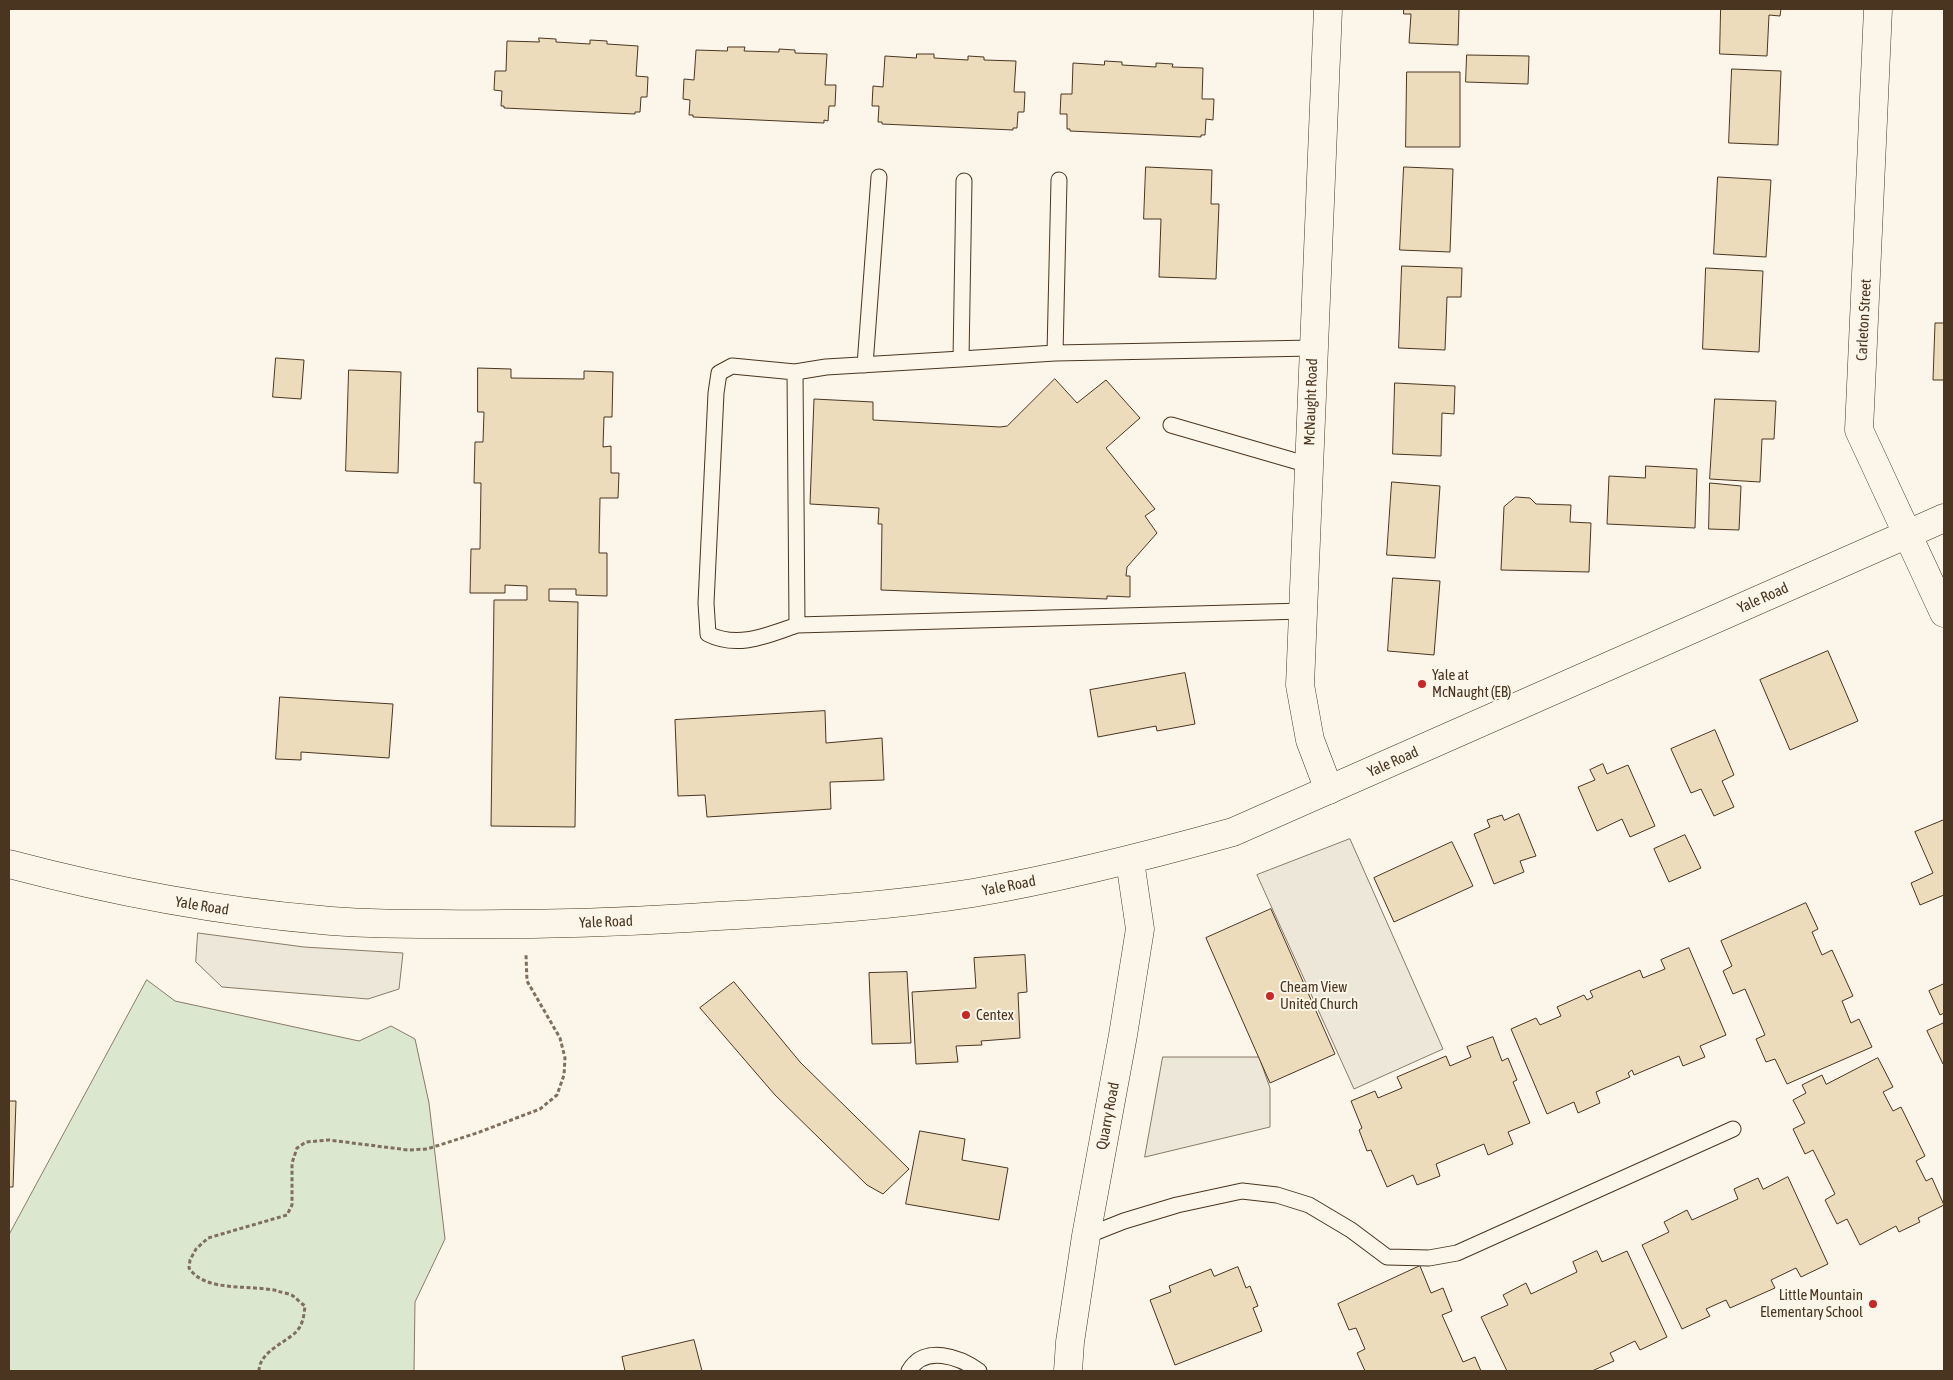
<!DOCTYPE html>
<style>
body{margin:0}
#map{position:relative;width:1953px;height:1380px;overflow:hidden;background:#fbf6e9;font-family:"Asap Condensed",sans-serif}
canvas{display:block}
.frame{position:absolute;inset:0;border:10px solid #4a3520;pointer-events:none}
</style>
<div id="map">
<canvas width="1953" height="1380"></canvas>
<div class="frame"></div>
</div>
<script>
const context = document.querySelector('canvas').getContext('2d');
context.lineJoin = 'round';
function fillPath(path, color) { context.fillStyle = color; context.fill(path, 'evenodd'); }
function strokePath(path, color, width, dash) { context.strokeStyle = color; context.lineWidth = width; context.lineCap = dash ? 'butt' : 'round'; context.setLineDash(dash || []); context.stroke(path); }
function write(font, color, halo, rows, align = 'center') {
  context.font = font + ' "Asap Condensed",sans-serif'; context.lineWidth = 4; context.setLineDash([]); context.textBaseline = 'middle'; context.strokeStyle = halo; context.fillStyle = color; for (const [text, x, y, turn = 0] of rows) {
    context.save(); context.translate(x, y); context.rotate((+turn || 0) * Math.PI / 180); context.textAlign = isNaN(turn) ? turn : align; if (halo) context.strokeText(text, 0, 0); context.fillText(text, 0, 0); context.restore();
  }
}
const green = new Path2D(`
 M147,980L175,1001L359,1041L391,1026L415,1039L429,1103L445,1239L415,1302L414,1371H9V1235Z`);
const parking = new Path2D(`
 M1350,839L1443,1049L1354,1089L1257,875Z
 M198,933L304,947L403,953L399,989L368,999L222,987L196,962Z
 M1163,1057H1259L1270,1088V1127L1145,1157Z`);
const building = new Path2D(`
 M1404,9H1459L1458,45L1409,43L1411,14H1404Z
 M1721,9H1781L1780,16L1769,15L1767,56L1720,54Z
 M539,38L556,39V42L590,44V40L607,41V44L638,46L636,76L648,77L647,97H641L640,112H635V114L504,108V106H501L502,91L494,90L495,71H506L507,41L539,42Z
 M728,47H745L744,51L779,52V49L795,50V53L827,54L825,85H836L835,106H829L828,121L824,120V123L693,117V115H689L690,100L683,99L684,79L694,80L696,50L727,51Z
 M917,54H934V58L968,60V56L984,57V60L1016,61L1014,92H1025L1024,112H1018L1017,128H1013V130L882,124V122H878L879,106H872L873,86L883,87L885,56L916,58Z
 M1467,55L1529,56L1528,84L1466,82Z
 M1105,61L1122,62V65L1156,67V63L1173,64L1172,67L1203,68L1202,99H1214L1213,120L1206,119L1205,135H1201V137L1070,131V129H1067V114H1060L1061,94H1072L1073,63L1104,65Z
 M1732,69L1781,71L1778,145L1729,143Z
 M1407,72H1460V147H1406Z
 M1146,167L1212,170L1211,204H1219L1216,279L1159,277L1161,219H1144Z
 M1404,167L1453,169L1450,252L1400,250Z
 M1718,177L1771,180L1766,257L1714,254Z
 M1402,266L1462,268L1461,297H1447L1445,350L1399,348Z
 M1706,268L1763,271L1759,352L1703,349Z
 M1944,322V380H1933L1935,323H1944Z
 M276,358L304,360L301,399L273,397Z
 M478,368L511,369V378L584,379V371L613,372L612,417H604L603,447L611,446V473H619L618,498H600L599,553H607V596L576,595V589H549V601L578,602L575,827L491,826L494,600H527V586L505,585V593H470L471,549H480L481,483H474L475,442H483L484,412H478Z
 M349,370L401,372L398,473L346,471Z
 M1055,379L1077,403L1106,380L1140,418L1106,448L1155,509L1145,516L1157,533L1127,567L1126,576H1130V597L1107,596V599L881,590L882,524H878L879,508L810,504L814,399L873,402V420L1000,427L1007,426Z
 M1395,383L1455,386L1454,414L1442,413L1441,456L1393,454Z
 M1715,399L1776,401L1774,439H1762L1760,482L1710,479Z
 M1646,466L1697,469L1695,528L1607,524L1609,476L1645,478Z
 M1392,482L1440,486L1435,558L1387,555Z
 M1710,483L1741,486L1739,530L1709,529Z
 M1516,497L1530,498L1536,504L1571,505L1570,522L1591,523L1589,572L1501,570L1504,507Z
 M1393,578L1440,581L1434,655L1388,651Z
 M1828,651L1858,721L1790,750L1760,680Z
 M1185,673L1195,724L1157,731L1156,726L1098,737L1090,690Z
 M280,697L393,704L389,758L301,752V760L276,759Z
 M825,711L826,743L882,738L884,780L830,782L831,809L707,817L705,795L678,796L675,720Z
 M1715,730L1734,775L1722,781L1734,807L1714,816L1701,789L1691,793L1671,749Z
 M1603,764L1607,774L1628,765L1655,826L1630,837L1622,819L1597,831L1578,787L1595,780L1590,770Z
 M1519,814L1536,856L1520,861L1524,872L1494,884L1474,834L1490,827L1487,820L1502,815L1504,820Z
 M1944,820V895L1920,905L1911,883L1933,873L1915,832Z
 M1685,835L1701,868L1669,882L1654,849Z
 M1452,842L1473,886L1394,922L1374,878Z
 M1806,903L1818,929L1812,932L1822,955L1832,950L1853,996L1842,1001L1851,1023L1859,1019L1872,1047L1787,1084L1775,1059L1766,1062L1756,1039L1765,1035L1745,989L1733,994L1723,971L1732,966L1721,941Z
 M1271,909L1335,1054L1270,1083L1206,938Z
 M1689,948L1726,1035L1700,1046L1705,1057L1683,1066L1679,1056L1634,1075L1632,1070L1628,1073L1630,1077L1596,1092L1600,1103L1578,1113L1574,1102L1547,1114L1511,1029L1536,1018L1540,1025L1561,1016L1557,1007L1584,995L1587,1000L1593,997L1590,991L1640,970L1643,978L1665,969L1661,960Z
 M1025,955L1027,992L1018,993L1020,1038L981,1041L982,1045L956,1046L958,1062L916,1064L912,992L976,988L974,958Z
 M907,972L911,1043L872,1044L869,973Z
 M734,982L800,1062L909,1169L883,1194L867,1185L775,1095L700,1008Z
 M1944,984V1013L1940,1015L1929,991Z
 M1944,1023V1063L1943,1064L1927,1031Z
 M1493,1037L1502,1061L1508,1058L1517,1080L1513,1082L1530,1123L1508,1132L1513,1144L1488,1155L1484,1144L1436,1164L1440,1176L1417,1185L1413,1175L1387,1187L1371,1150L1367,1151L1359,1130L1362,1128L1351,1101L1375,1091L1378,1098L1402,1088L1397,1077L1446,1056L1450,1066L1471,1057L1467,1047Z
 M1878,1058L1893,1087L1883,1092L1893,1111L1901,1107L1925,1156L1916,1161L1926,1181L1932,1178L1944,1205L1918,1218L1920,1222L1899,1232L1896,1226L1860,1245L1847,1219L1837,1224L1825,1200L1835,1194L1813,1150L1805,1154L1793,1129L1805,1123L1793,1100L1806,1093L1802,1085L1822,1075L1826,1084Z
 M9,1101H16L13,1187H9Z
 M920,1131L965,1139L962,1160L1008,1168L999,1220L906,1204Z
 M1788,1177L1828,1264L1801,1277L1796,1268L1771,1280L1775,1288L1730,1308L1726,1300L1706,1309L1710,1316L1682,1329L1642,1245L1669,1232L1664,1222L1687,1210L1692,1220L1738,1199L1734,1189L1758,1178L1763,1189Z
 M1597,1251L1602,1262L1627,1251L1667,1337L1640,1350L1635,1341L1610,1353L1614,1361L1592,1371H1507L1481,1317L1508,1305L1503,1295L1526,1283L1531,1294L1577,1272L1573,1262Z
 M1420,1266L1431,1293L1443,1288L1452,1311L1442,1315L1463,1362L1475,1357L1481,1371H1365L1357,1353L1365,1349L1356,1328L1349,1330L1338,1304Z
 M1238,1267L1246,1288L1250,1286L1258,1306L1253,1308L1262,1331L1175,1365L1150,1300L1171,1292L1169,1286L1211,1269L1214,1276Z
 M694,1340L702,1371H625L622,1357Z`);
const path = new Path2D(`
 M259,1371C259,1352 285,1343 296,1332C303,1325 304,1315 305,1306C301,1303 297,1299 293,1296C289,1293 282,1293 278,1291C250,1284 205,1293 189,1268L190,1260L196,1249L208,1238L287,1215L292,1205V1163L297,1148L306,1142L329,1140L408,1150L427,1149L477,1133L540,1109L557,1095L564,1075L565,1058L560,1038L527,981L526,955`);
const service = new Path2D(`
 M964,181L961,359L826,367L795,372L732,366L719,373L716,393L706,603L708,634C738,649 768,635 797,625L1303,611
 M1055,353L1313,348
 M961,359L1055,353L1059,180
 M865,365L879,177
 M795,372L797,625
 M1171,425L1309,465
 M1086,1236L1124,1221L1177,1205L1242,1191L1277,1195L1309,1205L1351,1230L1387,1257L1429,1258L1457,1253L1733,1129
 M909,1371C924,1344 960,1357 979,1371`);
const minor = new Path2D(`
 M1328,9L1300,685L1310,740L1329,790
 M1878,9L1859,430L1944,613
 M1068,1371L1070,1342L1086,1236L1123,1035L1140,929L1130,861`);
const secondary = new Path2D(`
 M9,864C111,891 215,911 321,920C360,924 399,924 439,924C522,925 605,923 688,918C783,912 879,908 973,893C1061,878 1147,856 1233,832L1944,518`);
const markers = [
 [1422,684,5,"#c62828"],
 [1270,996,5,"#c62828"],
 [966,1015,5,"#c62828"],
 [1873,1304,5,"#c62828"]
];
const streetNames = [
 ["Carleton Street",1864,320,-87],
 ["McNaught Road",1311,402,-88],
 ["Yale Road",1763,598,-24],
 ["Yale Road",1393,762,-24],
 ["Yale Road",1009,886,-11],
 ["Yale Road",202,906,9],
 ["Yale Road",606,922,-2],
 ["Quarry Road",1108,1116,-79]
];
const poiNames = [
 ["Yale at",1432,675],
 ["McNaught (EB)",1432,692],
 ["Cheam View",1280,987],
 ["United Church",1280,1004],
 ["Centex",976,1015],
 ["Little Mountain",1863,1295,"right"],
 ["Elementary School",1863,1312,"right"]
];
fillPath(green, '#dce7d0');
strokePath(green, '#887966', 1);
fillPath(parking, '#ede7d9');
strokePath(parking, '#887966', 1);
fillPath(building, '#ecdcbc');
strokePath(building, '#4a3520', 1);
strokePath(service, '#4a3520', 17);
strokePath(minor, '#4a3520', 29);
strokePath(secondary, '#4a3520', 29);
strokePath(path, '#7f6f5c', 3, [4, 2.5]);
strokePath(service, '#fbf6e9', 15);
strokePath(minor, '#fbf6e9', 28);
strokePath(secondary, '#fbf6e9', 28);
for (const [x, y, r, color] of markers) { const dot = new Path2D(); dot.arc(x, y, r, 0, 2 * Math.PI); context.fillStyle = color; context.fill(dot); strokePath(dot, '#fbf6e9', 2); }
write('15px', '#4a3520', '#fbf6e9', streetNames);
write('15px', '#4a3520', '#fbf6e9', poiNames, 'left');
</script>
